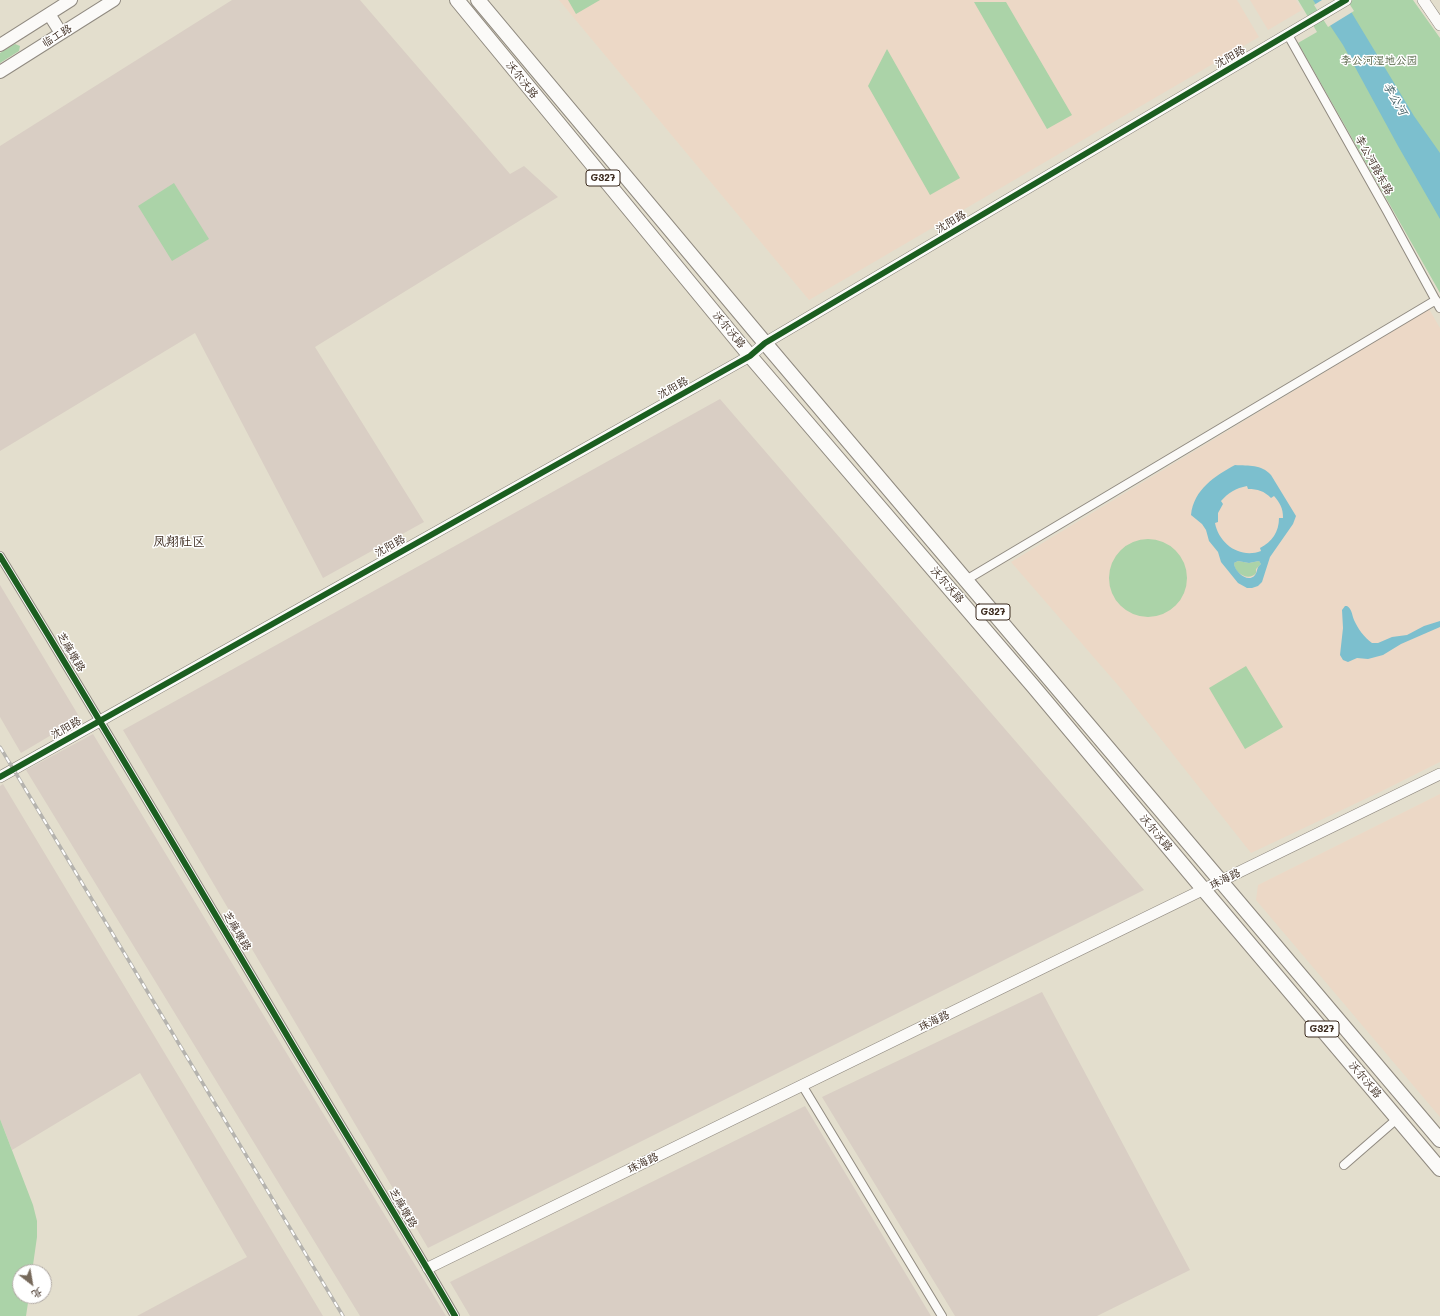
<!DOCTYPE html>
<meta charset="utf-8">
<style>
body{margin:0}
#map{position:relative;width:1440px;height:1316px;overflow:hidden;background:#e3decd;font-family:Mali,"LXGW WenKai TC",sans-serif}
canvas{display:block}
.north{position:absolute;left:12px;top:1264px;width:40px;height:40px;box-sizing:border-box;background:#fff;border:1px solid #b1aaa5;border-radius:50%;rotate:149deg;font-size:11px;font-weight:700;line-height:16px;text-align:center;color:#3b2a1e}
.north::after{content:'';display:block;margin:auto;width:14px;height:18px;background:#76695b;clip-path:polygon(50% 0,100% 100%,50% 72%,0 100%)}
</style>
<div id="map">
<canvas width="1440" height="1316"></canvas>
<div class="north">北</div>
</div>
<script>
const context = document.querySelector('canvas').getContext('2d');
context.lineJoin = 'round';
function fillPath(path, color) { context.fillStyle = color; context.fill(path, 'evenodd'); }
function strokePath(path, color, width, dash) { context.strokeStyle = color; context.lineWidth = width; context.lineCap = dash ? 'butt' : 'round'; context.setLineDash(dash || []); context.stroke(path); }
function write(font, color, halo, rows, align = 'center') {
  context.font = font + ' Mali,"LXGW WenKai TC",sans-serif'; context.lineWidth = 3; context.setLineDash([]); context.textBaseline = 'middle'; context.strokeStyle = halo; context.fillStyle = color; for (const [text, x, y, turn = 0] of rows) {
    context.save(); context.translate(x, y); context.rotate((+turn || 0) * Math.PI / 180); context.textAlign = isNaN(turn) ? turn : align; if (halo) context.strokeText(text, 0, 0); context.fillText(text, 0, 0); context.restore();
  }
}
const built = new Path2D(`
 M559,0H1237L1259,37L809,300Z
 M1250,0H1296L1302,10L1268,30Z
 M1429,309L1440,328V762L1382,791L1251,853L1123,691L1011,562Z
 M1440,794V1117L1256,900L1258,885Z`);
const industrial = new Path2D(`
 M232,0H360L510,174L524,166L558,197L315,347L424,522L323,578L195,333L0,451V146Z
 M720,399L1144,890L428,1248L123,730Z
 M0,585L80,718L21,753L0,717Z
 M93,734L446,1316H360L26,770Z
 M3,784L167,1057L323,1316H137L247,1257L140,1073L12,1150L0,1119V786Z
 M1042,992L1190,1270L1097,1316H955L822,1097Z
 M805,1106L931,1316H470L450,1282Z`);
const green = new Path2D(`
 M568,0H600L576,14Z
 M1298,0H1413L1440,38V293L1298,43L1317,32Z
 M974,2H1006L1072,115L1047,129Z
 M15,44L20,46L19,51L0,63V53Z
 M887,49L960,178L930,195L868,86Z
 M174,183L209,239L172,261L138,206Z
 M1109 578a39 39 0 1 1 78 0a39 39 0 1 1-78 0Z
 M1238,561L1249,563L1259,561L1261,564L1256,569V573C1249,582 1234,573 1234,563Z
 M1246,666L1283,727L1245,749L1209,688Z
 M0,1119L33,1205L37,1221V1237L32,1272H20V1296H29L26,1316H0Z`);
const water = new Path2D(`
 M1313,0H1344L1414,116L1440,153V219L1398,146L1343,45Z
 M1235,465C1249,466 1261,464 1271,475L1296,516L1293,524L1270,557L1262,582L1258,586L1252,588H1247L1238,583L1221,562L1218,552L1209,541L1206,530L1202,524L1191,515C1194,489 1215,476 1235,465ZM1247,486L1248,489C1258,489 1264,491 1271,498L1274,496C1280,503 1283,508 1283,518H1279C1279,532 1272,542 1260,548L1261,551C1240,559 1219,544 1215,523L1218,522V513L1223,504L1221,501C1228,493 1236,488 1247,486ZM1238,561L1249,563L1259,561L1261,564C1256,568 1258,571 1255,575C1248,584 1234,571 1234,563Z
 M1345,606H1347C1352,609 1352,615 1354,620C1358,629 1364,637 1372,643H1378L1392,637L1407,635L1424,626L1440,621V627L1401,644L1383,655L1368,659L1357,658L1348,662L1343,660L1340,655L1343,628L1342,610Z`);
const pier = new Path2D(`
 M1322,0H1347L1354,11L1328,27L1314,5Z`);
const street = new Path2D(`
 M1288,35L1387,211L1440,308
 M0,556C100,719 197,884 295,1049C348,1138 403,1226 455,1316
 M966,580L1436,300
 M802,1085L942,1316
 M1344,1165L1398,1118`);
const secondary = new Path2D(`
 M1423,0L1440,25
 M0,777L750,356L765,343L1346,0
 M428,1268L1440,774`);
const primary = new Path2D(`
 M49,14L61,33
 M0,45L71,0
 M0,72L114,0`);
const highway = new Path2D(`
 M457,0L750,356L1033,686L1204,890L1440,1169
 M478,0L765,343L1440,1140`);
const rail = new Path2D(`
 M0,747L343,1316`);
const cycleway = new Path2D(`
 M0,556C100,719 197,884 295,1049C348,1138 403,1226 455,1316
 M0,777L750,356L765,343L1346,0`);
const shields = [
 [603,178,34],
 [993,612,34],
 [1322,1029,34]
];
const shieldNames = [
 ["G327",603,178],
 ["G327",993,612],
 ["G327",1322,1029]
];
const streetNames = [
 ["临工路",57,36,-32],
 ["沈阳路",1230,57,-30],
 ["沃尔沃路",522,80,51],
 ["李公河路东路",1374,165,61],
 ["沈阳路",951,222,-31],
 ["沃尔沃路",729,330,50],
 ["沈阳路",673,388,-29],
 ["沈阳路",390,546,-29],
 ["沃尔沃路",947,585,49],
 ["芝麻墩路",71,652,59],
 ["沈阳路",66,728,-30],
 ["沃尔沃路",1156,833,50],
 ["珠海路",1225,879,-26],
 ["芝麻墩路",237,931,59],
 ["珠海路",934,1021,-26],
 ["沃尔沃路",1365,1080,50],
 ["珠海路",643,1163,-26],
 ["芝麻墩路",403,1208,59]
];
const parkNames = [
 ["李公河湿地公园",1379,61]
];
const waterNames = [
 ["李公河",1395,99,60]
];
const quarterNames = [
 ["凤翔社区",179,542]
];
fillPath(built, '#ecd8c6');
fillPath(industrial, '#d9cec4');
fillPath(green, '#abd3a8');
fillPath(water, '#7cbfce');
fillPath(pier, '#e3decd');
strokePath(street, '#908a80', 10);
strokePath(secondary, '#908a80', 12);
strokePath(primary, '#908a80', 14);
strokePath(highway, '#908a80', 16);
strokePath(street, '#fbfaf8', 8);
strokePath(secondary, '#fbfaf8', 11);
strokePath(primary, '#fbfaf8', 12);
strokePath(highway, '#fbfaf8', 14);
strokePath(rail, '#b5b3ae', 3.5);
strokePath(rail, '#fff', 2, [6]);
strokePath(cycleway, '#1b5e20', 6);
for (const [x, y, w] of shields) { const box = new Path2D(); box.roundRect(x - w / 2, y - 8, w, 16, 3); context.fillStyle = '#fff'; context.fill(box); strokePath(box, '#3b2a1e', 1); }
write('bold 10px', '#3b2a1e', null, shieldNames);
write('11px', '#3b2a1e', '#fff', streetNames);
write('11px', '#526243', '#fff', parkNames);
write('italic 12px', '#436065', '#fff', waterNames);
write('13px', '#3b2a1e', '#fff', quarterNames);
</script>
